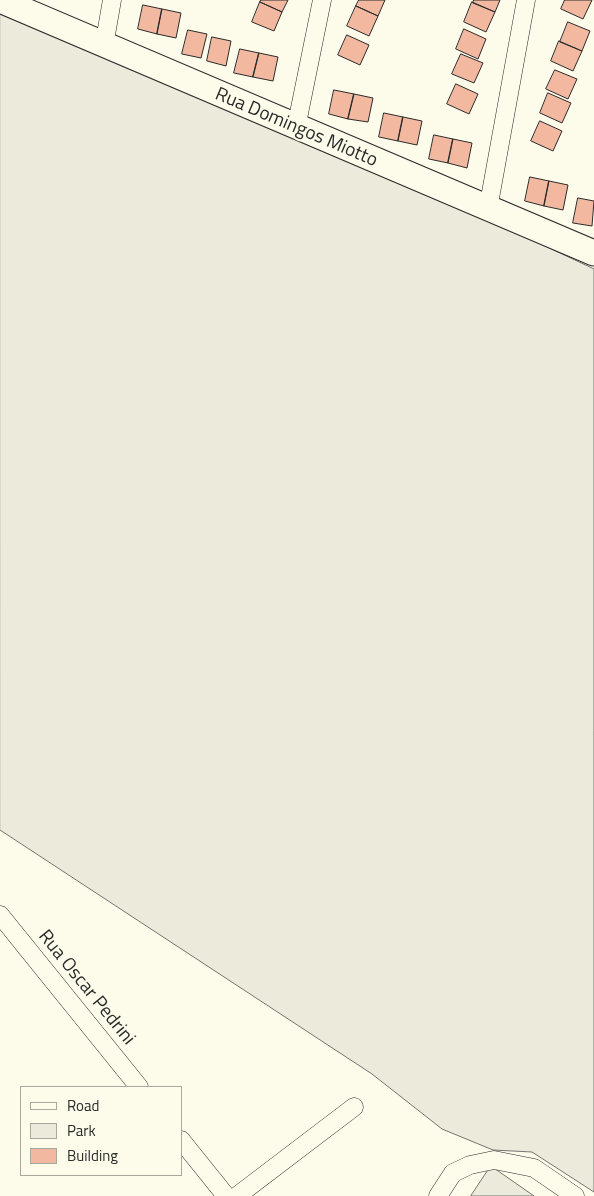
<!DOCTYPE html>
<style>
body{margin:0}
#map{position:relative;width:594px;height:1196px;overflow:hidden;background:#fdfbea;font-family:"Titillium Web",sans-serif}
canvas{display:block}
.legend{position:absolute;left:20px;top:1086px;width:162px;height:90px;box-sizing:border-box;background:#fdfbea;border:1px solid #a9a89e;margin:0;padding:6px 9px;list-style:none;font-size:15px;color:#2b2b2b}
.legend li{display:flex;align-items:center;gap:10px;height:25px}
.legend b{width:25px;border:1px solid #a9a89e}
</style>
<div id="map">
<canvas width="594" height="1196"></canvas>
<ul class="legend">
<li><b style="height:6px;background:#fdfbea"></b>Road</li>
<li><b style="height:14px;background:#ecebdb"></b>Park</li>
<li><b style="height:14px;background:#f2b8a0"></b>Building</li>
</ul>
</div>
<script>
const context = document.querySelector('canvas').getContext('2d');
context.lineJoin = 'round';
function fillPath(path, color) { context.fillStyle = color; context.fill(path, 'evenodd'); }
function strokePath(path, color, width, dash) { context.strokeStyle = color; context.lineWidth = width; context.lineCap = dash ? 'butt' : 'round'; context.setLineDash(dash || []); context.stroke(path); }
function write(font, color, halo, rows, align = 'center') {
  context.font = font + ' "Titillium Web",sans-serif'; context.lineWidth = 4; context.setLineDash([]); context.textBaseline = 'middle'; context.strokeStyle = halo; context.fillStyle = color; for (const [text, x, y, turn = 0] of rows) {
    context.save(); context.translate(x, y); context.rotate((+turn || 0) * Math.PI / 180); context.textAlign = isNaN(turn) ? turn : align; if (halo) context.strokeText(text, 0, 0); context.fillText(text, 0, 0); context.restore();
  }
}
const green = new Path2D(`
 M0,2L297,129L594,269V1192L532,1152L493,1150L442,1129L372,1074L0,830Z
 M491,1166L534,1196H471Z`);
const building = new Path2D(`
 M261,0H288L282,12L260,2Z
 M359,0H385L378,16L356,6Z
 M474,0H500L495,12L473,3Z
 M565,0H592L583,19L561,9Z
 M260,2L282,12L274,31L252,22Z
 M472,2L495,12L486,32L464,22Z
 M143,5L162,9L157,34L138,29Z
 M356,6L378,16L369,36L347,26Z
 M162,9L181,13L176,38L157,34Z
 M568,22L590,31L582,51L560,42Z
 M464,29L486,39L478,59L456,49Z
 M188,30L207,34L201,58L182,54Z
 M347,35L369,45L360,65L338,55Z
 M212,37L231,41L226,66L207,61Z
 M559,41L582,51L573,71L551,61Z
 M240,49L259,53L253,77L234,73Z
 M259,53L278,57L273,81L253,77Z
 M461,54L483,63L474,83L452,74Z
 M555,70L577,79L568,99L546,89Z
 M456,84L478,94L469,114L447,104Z
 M334,90L354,94L348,119L329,114Z
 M548,93L571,103L562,123L540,113Z
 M354,94L373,98L368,122L348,119Z
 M384,113L403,117L398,141L379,137Z
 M403,117L422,121L417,145L398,141Z
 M540,121L562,131L553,151L531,141Z
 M434,135L453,139L448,163L429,159Z
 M453,139L472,143L467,168L448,163Z
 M530,177L549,181L544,206L525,201Z
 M549,181L568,185L563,210L544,206Z
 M578,198L594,201L592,226L573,223Z`);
const street = new Path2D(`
 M104,46L112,0
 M296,128L322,0
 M488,209L526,0
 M0,915L139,1087
 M181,1140L226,1196
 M237,1196L354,1107
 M438,1196L453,1173L470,1165L494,1160L534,1168L575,1196`);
const secondary = new Path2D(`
 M0,0L594,253`);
const streetNames = [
 ["Rua Domingos Miotto",296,128,23],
 ["Rua Oscar Pedrini",86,988,51]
];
fillPath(green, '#ecebdb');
strokePath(green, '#74746e', 1);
fillPath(building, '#f2b8a0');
strokePath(building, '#2b2b2b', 1);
strokePath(street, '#2b2b2b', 19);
strokePath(secondary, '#2b2b2b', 27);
strokePath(street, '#fdfbea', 18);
strokePath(secondary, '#fdfbea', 25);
write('19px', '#2b2b2b', '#fdfbea', streetNames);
</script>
